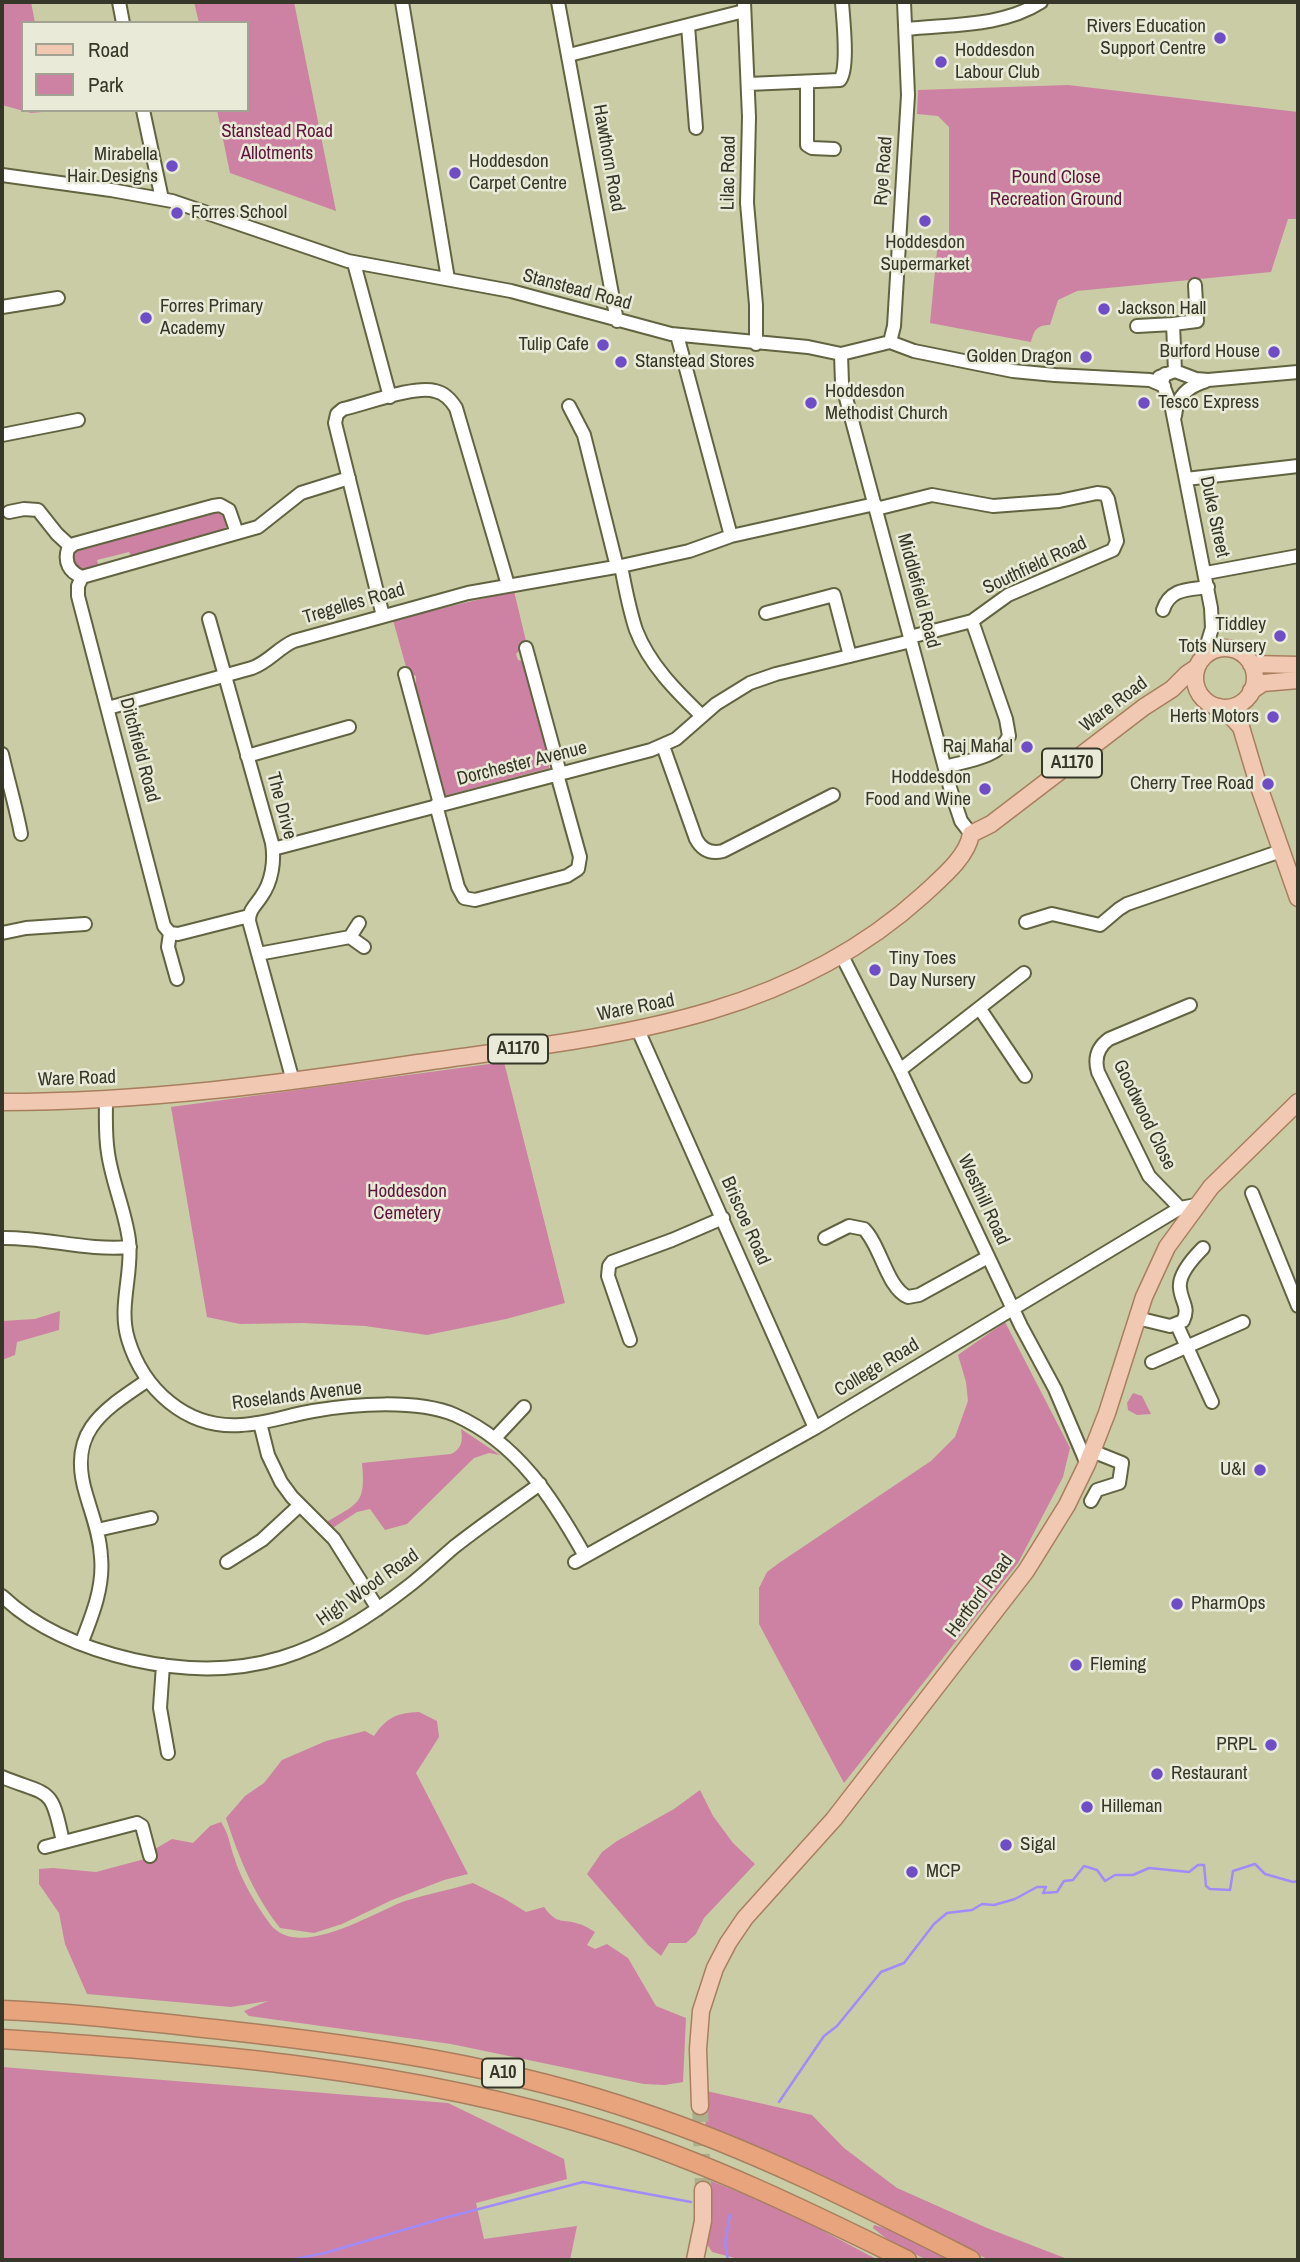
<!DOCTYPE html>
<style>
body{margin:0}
#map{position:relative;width:1300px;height:2262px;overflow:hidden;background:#c9cca5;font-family:"Archivo Narrow",sans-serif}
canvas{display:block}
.frame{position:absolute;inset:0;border:4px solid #363728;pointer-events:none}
.legend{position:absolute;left:21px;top:21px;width:228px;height:91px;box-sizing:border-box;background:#e9ead7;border:2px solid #a1a291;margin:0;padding:9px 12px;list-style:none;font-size:21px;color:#363728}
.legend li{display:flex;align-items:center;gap:14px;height:35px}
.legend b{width:35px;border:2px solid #a1a291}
</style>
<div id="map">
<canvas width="1300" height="2262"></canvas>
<div class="frame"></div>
<ul class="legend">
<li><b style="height:9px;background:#f1c8b1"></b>Road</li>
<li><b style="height:19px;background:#cd82a4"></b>Park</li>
</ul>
</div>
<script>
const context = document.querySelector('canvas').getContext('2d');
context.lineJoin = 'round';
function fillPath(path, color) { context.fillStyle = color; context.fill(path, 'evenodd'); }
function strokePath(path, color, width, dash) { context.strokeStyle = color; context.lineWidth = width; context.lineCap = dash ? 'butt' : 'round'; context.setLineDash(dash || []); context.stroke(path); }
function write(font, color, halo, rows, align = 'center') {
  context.font = font + ' "Archivo Narrow",sans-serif'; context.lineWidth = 5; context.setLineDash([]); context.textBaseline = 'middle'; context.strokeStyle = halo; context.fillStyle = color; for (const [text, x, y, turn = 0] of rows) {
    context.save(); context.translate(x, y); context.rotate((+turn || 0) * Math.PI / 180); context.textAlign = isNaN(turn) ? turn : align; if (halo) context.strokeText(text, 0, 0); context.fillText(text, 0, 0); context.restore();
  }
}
const green = new Path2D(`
 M2,2H31L35,23H23V110L53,111L31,113L2,105Z
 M194,2H294L336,211L230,173L217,110H247V23H199Z
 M1068,85L1298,112V219H1288L1271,272L1077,291L1058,300L1050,325C1037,325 1034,330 1031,342L930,323L938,240L949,236V127L938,116L917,114L918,90Z
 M215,511H224L227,521L225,531L132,559L129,552L97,560L99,568L82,571L73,564V551Z
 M514,591L526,641L521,643V649L516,654L518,660L523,661L548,756L549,768L444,796L416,686V676L408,674L393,620Z
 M504,1062L565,1303L506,1319L427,1335L365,1326L303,1323L240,1324L207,1317L171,1107Z
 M60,1311L59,1330L17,1342L15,1355L2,1360V1321L35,1319Z
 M1005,1322L1070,1448L1063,1477L1018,1563L844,1783L759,1624V1588L767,1572L779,1563L931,1461L955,1437L968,1401L966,1382L958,1355Z
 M1133,1393L1142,1396L1151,1414L1137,1415L1128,1410L1127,1403Z
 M461,1429L500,1455L489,1453L474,1458L407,1524L385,1530L370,1509L357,1512L331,1529L325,1523C358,1503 366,1505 362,1463L451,1454C462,1449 463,1440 461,1429Z
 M419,1712L437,1721L439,1737L416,1773L468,1874L444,1880L392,1900L342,1924L314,1933L280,1928C254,1895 239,1858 226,1818L245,1796L264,1783L282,1760L326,1741L365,1731L374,1736C387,1717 397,1713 419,1712Z
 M700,1790L713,1816L733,1843L755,1864L704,1918L696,1934L686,1943H669L661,1956L648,1945L587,1874L602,1852L617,1841L674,1809Z
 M221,1822C230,1837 229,1842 234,1857C241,1880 256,1905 270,1924C298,1961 372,1913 405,1901C427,1894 450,1890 473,1883L505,1899L526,1912L544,1907C558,1926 562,1918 579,1924C584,1925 590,1929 595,1932L587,1945L595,1949L607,1944L628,1958L656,2006L686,2018L683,2082L665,2085L644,2084L451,2044L249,2016L244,2011L268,2001L231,2007L87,1994L65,1944L59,1913L39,1884V1869L53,1868L96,1872L156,1856L155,1849L172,1839L193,1843L210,1826Z
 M2,2067L448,2103L564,2159L567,2179L476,2203L484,2239L577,2226L570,2260H2Z
 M702,2090L812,2115L844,2148L897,2188L987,2228L1070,2260H990L972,2252L706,2127Z
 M711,2181L782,2209L878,2260H742L712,2252L707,2244Z
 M874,2225L898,2232L955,2260H927L892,2243L873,2228Z`);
const stream = new Path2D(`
 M779,2102L824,2036L837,2026L881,1972L904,1963L934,1924L947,1913L972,1910L982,1904L994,1905L1015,1899L1037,1887H1046L1043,1893L1057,1892L1064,1881L1073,1880L1084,1866L1097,1870L1105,1881L1115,1875H1133L1149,1868L1189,1872L1198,1865H1204L1206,1886L1210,1889L1230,1890L1233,1871L1255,1864L1265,1874L1293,1882L1298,1881
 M290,2260L325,2253L444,2218L583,2182L691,2202
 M728,2260L725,2243L730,2215`);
const majorTunnel = new Path2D(`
 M700,2106L703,2190`);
const minor = new Path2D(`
 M119,2L123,23
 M402,2L448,279
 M558,2L617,321
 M744,2L749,117L747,203L756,305V344
 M688,26L696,128
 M906,29C951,24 1002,27 1041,2
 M569,55L744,11
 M807,82V145L812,148L834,149
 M748,84L840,80C849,67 843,19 842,2
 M143,110L162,199
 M2,175L111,190L172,201L348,261L511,291L671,334L808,347L841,354L890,342L914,351L1013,371L1055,375L1150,380L1164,386
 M354,263L390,397
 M2,307L58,298
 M1173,324L1197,321L1195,285
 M1137,326L1173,324L1175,371
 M677,335L731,536
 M890,342L894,326L908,95L904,2
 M841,354L842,383L951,791L961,821L971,834
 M1165,374L1162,382L1172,409L1211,608L1212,628L1203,658
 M1159,377L1175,371L1196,379L1208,380L1298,372
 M569,406L584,435L617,567
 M1175,416C1177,396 1187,387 1206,381
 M2,435L78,420
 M1186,479L1298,466
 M876,509L932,495L993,506L1059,501L1097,493L1105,494L1108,499L1117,541L1113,550L1008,595L972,621L910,637
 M9,512L24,509L38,510L57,534L70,546
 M621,566C625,587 629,609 636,630C649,664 676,691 702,716
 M1206,573L1298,556
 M82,577C69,572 64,562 68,549L74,544L213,506L220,505L229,510L237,533
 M1163,610C1170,588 1188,590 1208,587
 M766,613L834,595L850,656
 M383,616L335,423L337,414L343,409C365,404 415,385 435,391C445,393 451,400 456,408L508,585
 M209,619L272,843C275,861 272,882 261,897C255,906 249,910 249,921L293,1081
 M526,648L560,773
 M405,674L440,804
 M108,708L252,668C269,662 278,648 294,641L468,593L621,566L689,551L731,536L875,504
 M663,746L696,839C702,850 711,854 723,851L833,795
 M2,754C8,781 16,807 21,834
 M247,756L349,727
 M945,767C966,761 999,758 1009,736L1006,719L972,621
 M436,805L458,887L464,898L475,900L567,876L578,869L580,857L557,774
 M273,849L651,750L676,739L716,704L750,683L776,674L911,641
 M249,916L178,934L170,933L164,926L78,596V586L82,577L258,527L301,493L349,478
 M1026,922L1052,914L1100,925L1119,909L1127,904L1281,851
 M2,933L26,928L85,924
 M170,933L168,947L177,979
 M350,937L359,923
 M258,954L350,937L364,947
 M841,954L900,1070L1021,1326L1055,1389L1087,1464
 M980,1009L1025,1076
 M638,1030L815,1428
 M900,1070L1024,973
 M106,1100C106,1117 105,1135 108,1153C112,1182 125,1210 129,1240C133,1274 118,1306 128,1339C143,1389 186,1429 241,1425C265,1424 289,1415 313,1411C353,1404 417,1399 455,1415C518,1443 553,1499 585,1556
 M1252,1193L1298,1306
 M1180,1208L1149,1176L1098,1072C1094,1058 1098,1047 1109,1039L1190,1005
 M2,1238C45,1237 86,1251 130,1247
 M825,1238L849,1226L864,1229C881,1246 887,1288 908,1297L919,1295L988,1257
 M1137,1318L1170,1326L1183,1321C1190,1307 1181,1302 1180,1288C1178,1274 1194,1257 1203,1248
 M1177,1325L1212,1402
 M630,1340L608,1276L609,1266L612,1262L672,1240L723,1218
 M1152,1362L1243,1322
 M260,1423L268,1455L281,1482L292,1497L334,1539L378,1609
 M495,1438L524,1407
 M1091,1501L1097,1490L1119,1483L1122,1463L1092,1451
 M97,1530L151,1518
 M227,1562L262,1540L300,1505
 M575,1562L815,1428L1180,1208L1196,1205
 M2,1596C38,1630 86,1649 134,1660C247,1685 322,1654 410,1585C425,1573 439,1560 454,1547C482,1525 511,1505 540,1484
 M81,1644C92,1616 104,1587 101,1557C100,1535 92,1515 86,1494C67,1432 102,1411 148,1380
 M163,1665L160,1708L168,1753
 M2,1777C51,1797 51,1785 63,1842
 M45,1847L137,1823L142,1826L150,1856`);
const major = new Path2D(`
 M1195 678a30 30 0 1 1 60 0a30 30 0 1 1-60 0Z
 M1251,664L1298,665
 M1251,691L1263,683L1298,680
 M1219,707L1229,714L1241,727L1258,784L1298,898
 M2,1102C142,1102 280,1084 418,1063C599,1037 780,1025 923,895C940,879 967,858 971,834L991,824L1144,707L1172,689L1187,674L1196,668
 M700,2106L698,2049L701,2011L715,1968L728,1943L745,1918L834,1819L1026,1571L1067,1505L1087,1464L1107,1413L1144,1297L1167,1247L1211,1187L1298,1102
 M695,2260L703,2221V2190`);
const highway = new Path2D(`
 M2,2010C76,2013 149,2022 223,2030C366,2046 507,2066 643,2113C757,2151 864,2206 971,2260
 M2,2039C202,2052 409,2069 601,2129C707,2162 807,2211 907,2260`);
const markers = [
 [1220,38,7,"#6e4dc7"],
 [941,62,7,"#6e4dc7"],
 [172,166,7,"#6e4dc7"],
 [455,173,7,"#6e4dc7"],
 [177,213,7,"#6e4dc7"],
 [925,221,7,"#6e4dc7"],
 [1104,309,7,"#6e4dc7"],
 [146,318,7,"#6e4dc7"],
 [603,345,7,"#6e4dc7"],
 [1274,352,7,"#6e4dc7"],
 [1086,357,7,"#6e4dc7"],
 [621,362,7,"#6e4dc7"],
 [811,403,7,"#6e4dc7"],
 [1144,403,7,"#6e4dc7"],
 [1280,636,7,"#6e4dc7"],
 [1273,717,7,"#6e4dc7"],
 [1027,747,7,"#6e4dc7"],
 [1268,784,7,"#6e4dc7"],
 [985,789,7,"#6e4dc7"],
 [875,970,7,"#6e4dc7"],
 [1260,1470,7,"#6e4dc7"],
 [1177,1604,7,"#6e4dc7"],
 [1076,1665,7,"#6e4dc7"],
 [1271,1745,7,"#6e4dc7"],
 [1157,1774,7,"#6e4dc7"],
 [1087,1807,7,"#6e4dc7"],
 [1006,1845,7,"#6e4dc7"],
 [912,1872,7,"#6e4dc7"]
];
const shields = [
 [1072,763,60],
 [518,1049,60],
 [503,2073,42]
];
const shieldNames = [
 ["A1170",1072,763],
 ["A1170",518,1049],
 ["A10",503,2073]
];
const poiNames = [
 ["Rivers Education",1206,27,"right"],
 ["Support Centre",1206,49,"right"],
 ["Hoddesdon",955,51],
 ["Labour Club",955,73],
 ["Mirabella",158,155,"right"],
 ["Hair Designs",158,177,"right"],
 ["Hoddesdon",469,162],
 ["Carpet Centre",469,184],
 ["Forres School",191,213],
 ["Hoddesdon",925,243,"center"],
 ["Supermarket",925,265,"center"],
 ["Forres Primary",160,307],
 ["Academy",160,329],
 ["Jackson Hall",1118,309],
 ["Tulip Cafe",589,345,"right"],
 ["Burford House",1260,352,"right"],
 ["Golden Dragon",1072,357,"right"],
 ["Stanstead Stores",635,362],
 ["Hoddesdon",825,392],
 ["Methodist Church",825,414],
 ["Tesco Express",1158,403],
 ["Tiddley",1266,625,"right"],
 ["Tots Nursery",1266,647,"right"],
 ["Herts Motors",1259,717,"right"],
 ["Raj Mahal",1013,747,"right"],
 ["Hoddesdon",971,778,"right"],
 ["Food and Wine",971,800,"right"],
 ["Cherry Tree Road",1254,784,"right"],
 ["Tiny Toes",889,959],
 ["Day Nursery",889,981],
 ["U&I",1246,1470,"right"],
 ["PharmOps",1191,1604],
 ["Fleming",1090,1665],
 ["PRPL",1257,1745,"right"],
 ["Restaurant",1171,1774],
 ["Hilleman",1101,1807],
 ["Sigal",1020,1845],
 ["MCP",926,1872]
];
const parkNames = [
 ["Stanstead Road",277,132],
 ["Allotments",277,154],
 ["Pound Close",1056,178],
 ["Recreation Ground",1056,200],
 ["Hoddesdon",407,1192],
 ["Cemetery",407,1214]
];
const streetNames = [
 ["Hawthorn Road",608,158,80],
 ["Rye Road",884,171,-86],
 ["Lilac Road",729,173,-89],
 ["Stanstead Road",577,290,15],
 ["Duke Street",1214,517,78],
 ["Southfield Road",1035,566,-25],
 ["Middlefield Road",918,591,75],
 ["Tregelles Road",354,604,-16],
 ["Ware Road",1114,705,-37],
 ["Ditchfield Road",139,750,75],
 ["Dorchester Avenue",522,764,-14],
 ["The Drive",281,806,75],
 ["Ware Road",636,1008,-11],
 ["Ware Road",77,1079,-2],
 ["Goodwood Close",1144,1115,64],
 ["Westhill Road",983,1200,65],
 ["Briscoe Road",745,1221,66],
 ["College Road",877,1368,-31],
 ["Roselands Avenue",297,1396,-7],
 ["High Wood Road",368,1588,-35],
 ["Hertford Road",980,1596,-53]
];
fillPath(green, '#cd82a4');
strokePath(stream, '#a18bf9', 2.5);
strokePath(majorTunnel, '#acae8c', 16, [16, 8]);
strokePath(minor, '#626441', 16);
strokePath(major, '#a97e5f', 19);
strokePath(highway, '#a97e5f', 21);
strokePath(minor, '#fff', 12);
strokePath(major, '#f1c8b1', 16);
strokePath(highway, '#e7a47d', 18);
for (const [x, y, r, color] of markers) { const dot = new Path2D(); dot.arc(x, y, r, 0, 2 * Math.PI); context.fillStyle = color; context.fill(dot); strokePath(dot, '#e9ead7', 2.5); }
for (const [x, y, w] of shields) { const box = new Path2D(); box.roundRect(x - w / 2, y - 14.5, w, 29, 5); context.fillStyle = '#e9ead7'; context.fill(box); strokePath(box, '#363728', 2); }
write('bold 18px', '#363728', null, shieldNames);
write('19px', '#363728', '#e9ead7', poiNames, 'left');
write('19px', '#5f163e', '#e9ead7', parkNames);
write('19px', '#363728', '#e9ead7', streetNames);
</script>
